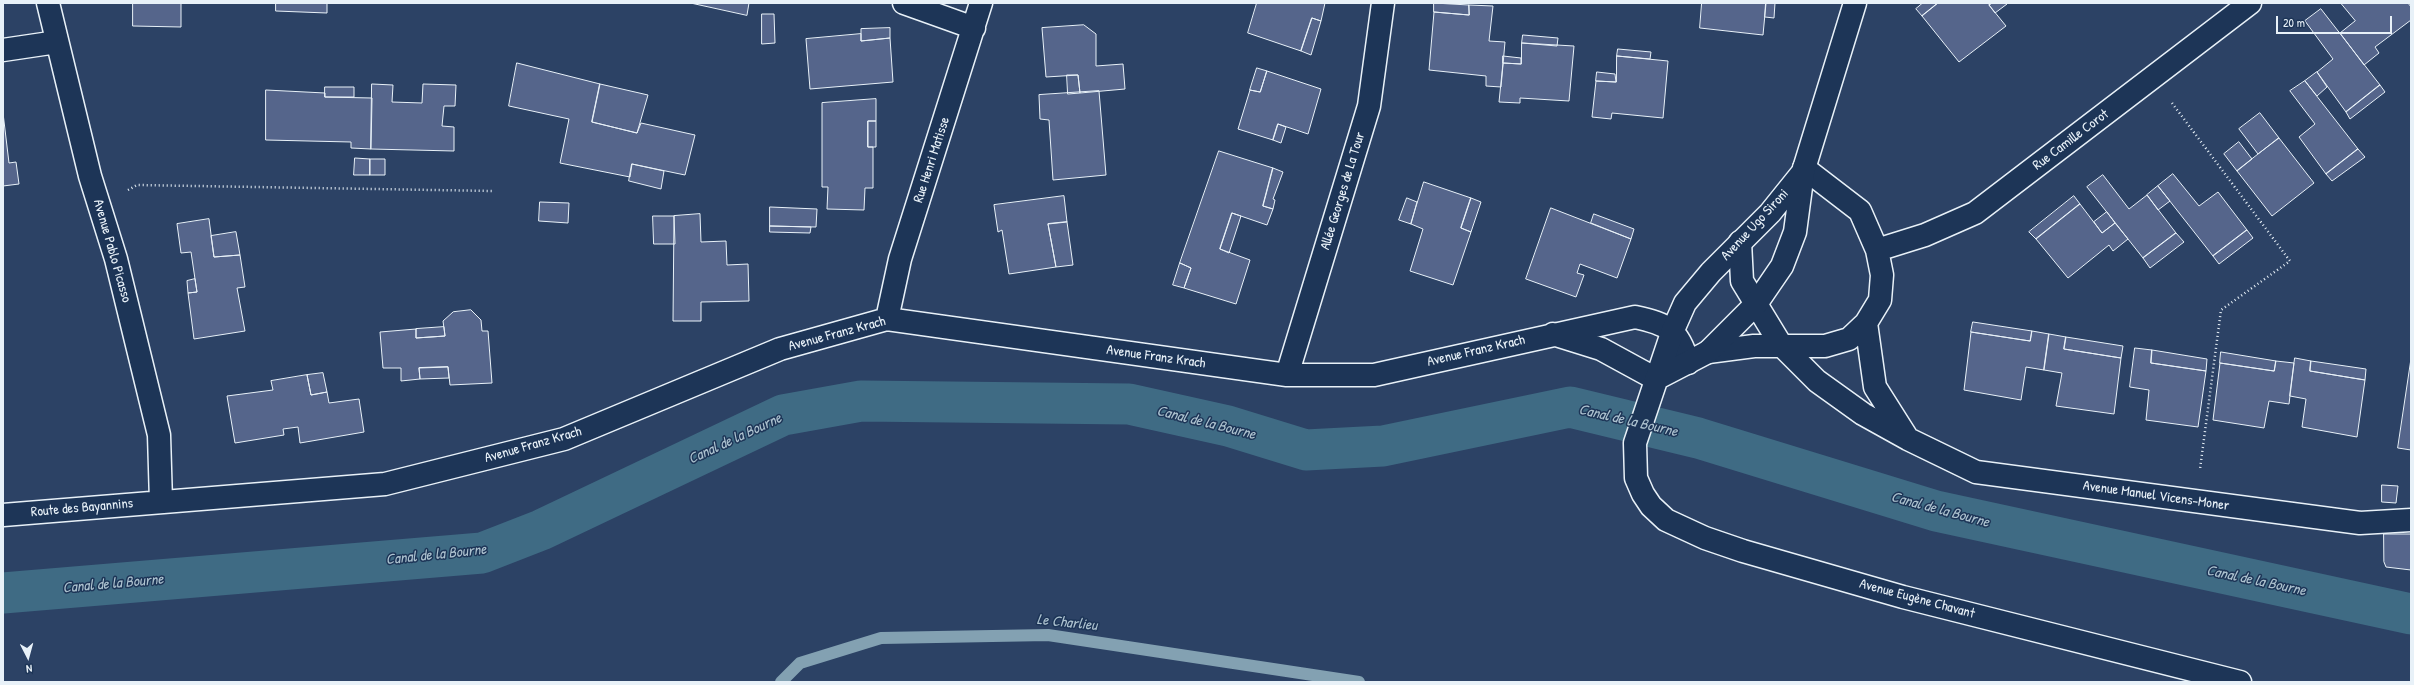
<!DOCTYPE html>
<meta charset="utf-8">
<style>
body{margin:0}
#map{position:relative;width:2414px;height:685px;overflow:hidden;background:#2c4265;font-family:"Patrick Hand",sans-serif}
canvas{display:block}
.frame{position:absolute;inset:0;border:4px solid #e8f1f8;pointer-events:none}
.north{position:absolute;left:8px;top:637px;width:40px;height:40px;-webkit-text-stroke:3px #1d3557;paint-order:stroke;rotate:174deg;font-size:11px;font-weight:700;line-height:16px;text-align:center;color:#e8f1f8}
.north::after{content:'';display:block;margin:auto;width:14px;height:18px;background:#e8f1f8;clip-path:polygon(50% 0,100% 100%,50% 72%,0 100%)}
.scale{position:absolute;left:2276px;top:16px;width:116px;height:18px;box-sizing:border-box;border:2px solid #e8f1f8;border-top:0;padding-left:5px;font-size:12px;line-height:14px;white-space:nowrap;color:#e8f1f8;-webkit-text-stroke:3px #1d3557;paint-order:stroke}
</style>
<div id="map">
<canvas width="2414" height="685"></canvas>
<div class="frame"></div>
<div class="north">N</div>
<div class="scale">20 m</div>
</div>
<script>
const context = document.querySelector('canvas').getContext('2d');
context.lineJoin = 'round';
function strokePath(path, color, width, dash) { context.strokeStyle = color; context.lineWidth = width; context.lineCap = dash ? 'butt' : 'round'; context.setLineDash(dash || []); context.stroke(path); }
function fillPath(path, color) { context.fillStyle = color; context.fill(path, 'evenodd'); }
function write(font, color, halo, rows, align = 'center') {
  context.font = font + ' "Patrick Hand",sans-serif'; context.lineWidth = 3; context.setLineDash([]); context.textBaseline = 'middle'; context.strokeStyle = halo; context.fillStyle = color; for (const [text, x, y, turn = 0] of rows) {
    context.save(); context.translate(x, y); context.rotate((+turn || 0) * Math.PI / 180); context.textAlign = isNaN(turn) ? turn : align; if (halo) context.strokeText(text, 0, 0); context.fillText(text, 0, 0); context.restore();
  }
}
const stream = new Path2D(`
 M781,682L800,663L881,638L1048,635L1359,682`);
const canal = new Path2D(`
 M3,593L482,553L541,530L783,415L861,401L1129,404L1228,426L1306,450L1383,446L1570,407L1698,438L1936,511L2411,614`);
const building = new Path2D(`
 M133,3H181V27L133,26Z
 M276,3H327V13L276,11Z
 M691,3H749L747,15Z
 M1257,3H1325L1321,21L1312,18L1301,51L1248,33Z
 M1434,3L1469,5V15L1434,12Z
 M1702,3H1766L1763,35L1700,28Z
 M1766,3H1775L1774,18L1765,17Z
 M1923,3H1938L1922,16L1916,9Z
 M1938,3H1992L1989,5L2006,26L1959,62L1922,16Z
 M1992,3H2006L2007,4L1995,13L1989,5Z
 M2341,3H2408L2411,7V20L2375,47L2379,53L2364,65L2340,33L2355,21Z
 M1469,5L1493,6L1489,41L1505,42L1501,87L1486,86V76L1429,70L1434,12L1469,15Z
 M2321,9L2380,85L2346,112L2317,72L2333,59L2305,21Z
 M762,14H774L775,43L762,44Z
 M1312,18L1321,21L1311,55L1301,51Z
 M1084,25L1096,34V66L1123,64L1125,89L1080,93L1078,75L1046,77L1042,28Z
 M890,28V38L861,41V29Z
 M861,34V41L890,38L893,82L810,89L806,39Z
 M1523,35L1558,38L1557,46L1522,43Z
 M1522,43L1574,46L1569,101L1520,98V103L1499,102L1503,63L1521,64Z
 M1618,49L1651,52L1650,59L1617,56Z
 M1503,56L1521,58V64L1503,63Z
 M1617,56L1668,61L1663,118L1612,113L1611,119L1592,117L1596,81L1616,82Z
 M517,63L600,84L592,122L637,133L641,123L695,135L685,175L632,164L630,177L560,163L569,119L509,106Z
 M1257,68L1267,71L1260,92L1250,90Z
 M1267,71L1321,89L1308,134L1278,124L1273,140L1238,129L1250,90L1260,92Z
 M1597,72L1615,74L1616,82L1596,81Z
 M2317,72L2327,87L2317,96L2305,81Z
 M1067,75H1078L1080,93L1068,94Z
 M2305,81L2358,149L2326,174L2299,137L2315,124L2290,91Z
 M372,84L393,85L392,102L422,103L423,84L456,85L455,106H444L442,126L454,127V151L371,149Z
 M600,84L648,95L637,133L592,122Z
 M2380,85L2385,92L2350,119L2346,112Z
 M325,87H354V97H325Z
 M266,90L325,93V97L372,98L371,149L351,148V142L266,140Z
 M1099,91L1106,175L1053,180L1049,120L1040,119L1039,95Z
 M876,99V121H868V147H873V188H865L864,210L827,209L828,187H822V103Z
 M3,113L9,163L16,162L19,184L3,186Z
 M2260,113L2279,138L2258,154L2239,129Z
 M868,121H876V147H868Z
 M1278,124L1286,127L1281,143L1273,140Z
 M2279,138L2314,183L2272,216L2237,171Z
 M2239,142L2252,159L2237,171L2224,154Z
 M2358,149L2365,157L2332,181L2326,174Z
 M1219,151L1273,168L1263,206L1273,209L1267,225L1232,213L1220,249L1250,260L1236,304L1184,288L1191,268L1180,263Z
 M355,158L370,159V175H354Z
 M370,159H385V175H370Z
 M632,164L664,171L661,189L629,181Z
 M1273,168L1283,172L1273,199L1275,200L1273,209L1263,206Z
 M2173,174L2199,206L2218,192L2247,230L2213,256L2158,186Z
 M2103,175L2129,209L2147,195L2176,233L2143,258L2087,187Z
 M1424,182L1471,198L1461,228L1471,232L1453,285L1410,271L1423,229L1411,224Z
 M2158,186L2170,201L2158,210L2147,195Z
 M1064,196L1067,222L1048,224L1056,267L1009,274L1002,230L998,232L994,205Z
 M2074,196L2080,204L2036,239L2029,232Z
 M1407,198L1417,202L1411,224L1399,220Z
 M1471,198L1481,202L1471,232L1461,228Z
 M540,202L569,203L568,223L539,221Z
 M2080,204L2102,233L2115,223L2128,239L2113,251L2109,245L2068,278L2036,239Z
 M770,207L817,209L816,227L770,226Z
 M1551,208L1631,239L1617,278L1580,264L1577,273L1584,275L1576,297L1526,279Z
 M2107,212L2115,223L2102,233L2094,222Z
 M1232,213L1241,216L1229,253L1220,249Z
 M700,214L701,242L726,241L727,265L748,264L749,301L701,302V321H673L674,216Z
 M1594,214L1634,229L1631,239L1591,223Z
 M653,216H674L675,244H654Z
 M209,219L214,257L240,255L245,287L237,288L245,331L194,339L188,293L197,292L195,279L191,252L181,253L177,224Z
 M1067,222L1073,265L1056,267L1048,224Z
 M770,226L811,227L810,233L770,232Z
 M2247,230L2253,238L2219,264L2213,256Z
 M236,232L240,255L214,257L211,236Z
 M2176,233L2184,242L2150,268L2143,258Z
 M1180,263L1191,268L1184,288L1173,285Z
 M195,279L197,292L188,293L187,281Z
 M471,310L481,320L482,331H488L492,383L450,385L448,367L419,368L420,379L401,381V368H383L380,332L416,329V338L445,336L443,321L453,312Z
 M1973,322L2032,331L2030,341L1971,332Z
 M444,327L445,336L416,338V329Z
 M2032,331L2049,334L2044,370L2026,367L2021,400L1964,390L1971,332L2030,341Z
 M2049,334L2066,337L2064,349L2121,358L2114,414L2056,406L2062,373L2044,370Z
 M2066,337L2123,346L2121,358L2064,349Z
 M2135,348L2152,350L2151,363L2206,371L2198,427L2146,420L2149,390L2130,387Z
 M2152,350L2207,359L2206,371L2151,363Z
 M2221,352L2276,361L2274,371L2220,363Z
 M2295,358L2311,361L2310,371L2365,380L2357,437L2302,427L2306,399L2290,396Z
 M2411,359V450L2398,448Z
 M2276,361L2294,363L2289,404L2269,401L2264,428L2213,420L2220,363L2274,371Z
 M2311,361L2366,369L2365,380L2310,371Z
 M448,367L449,378L420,379L419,368Z
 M323,373L327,392L311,395L307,375Z
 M307,375L311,395L327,392L329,403L359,399L364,432L300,443L298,427L283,429L284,435L235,443L227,396L273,390L271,381Z
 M2382,485L2398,486L2396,503L2382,502Z
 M2384,534H2411V570L2386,567L2384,562Z`);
const path = new Path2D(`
 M2172,103L2290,261L2221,310L2200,469
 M128,190L137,185L493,191`);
const minor = new Path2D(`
 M48,3L90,176L116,259L159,435L161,502
 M904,3L974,28
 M3,50L57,42
 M1740,242L1742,281L1781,345L1817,381L1863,414L1908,439L1976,472L2360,523L2411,520
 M1877,250L1925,235L1975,213L2250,3
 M887,319L900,259L981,3
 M1866,323L1875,387L1906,436
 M1553,334L1601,349L1656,379
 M1708,352L1754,346H1825L1849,339L1866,323L1880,300L1882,275L1877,250L1860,211L1804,168
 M1287,375L1369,106L1383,3
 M3,515L385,484L564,439L780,349L887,319L1287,375H1374L1635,317C1668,324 1679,330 1688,363`);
const tertiary = new Path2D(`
 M1855,3L1803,172L1770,213L1711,272L1685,303L1673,330L1635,443L1636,478L1643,494L1651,506L1666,520L1705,538L1743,551L1903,597L2240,682
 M1656,379L1708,352L1756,304L1782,266L1795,232L1803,172`);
const streetNames = [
 ["Rue Camille Corot",2071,140,-37],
 ["Rue Henri Matisse",932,160,-72],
 ["Allée Georges de La Tour",1343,191,-73],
 ["Avenue Ugo Sironi",1755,225,-47],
 ["Avenue Pablo Picasso",112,251,74],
 ["Avenue Franz Krach",837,334,-15],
 ["Avenue Franz Krach",1476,351,-13],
 ["Avenue Franz Krach",1156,357,8],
 ["Avenue Franz Krach",533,445,-16],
 ["Avenue Manuel Vicens-Moner",2156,496,8],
 ["Route des Bayannins",82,508,-5],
 ["Avenue Eugène Chavant",1917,599,15]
];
const waterNames = [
 ["Canal de la Bourne",1628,421,13],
 ["Canal de la Bourne",1206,423,14],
 ["Canal de la Bourne",735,439,-25],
 ["Canal de la Bourne",1940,510,15],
 ["Canal de la Bourne",436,555,-6],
 ["Canal de la Bourne",2256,581,12],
 ["Canal de la Bourne",113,584,-5],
 ["Le Charlieu",1067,623,6]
];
strokePath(stream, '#83a1b2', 12);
strokePath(canal, '#3f6b84', 41);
fillPath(building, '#55658b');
strokePath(building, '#e8f1f8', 1);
strokePath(minor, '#e8f1f8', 25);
strokePath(tertiary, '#e8f1f8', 25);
strokePath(path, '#e8f1f8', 2.5, [1, 3]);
strokePath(minor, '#1d3557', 22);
strokePath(tertiary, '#1d3557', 22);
write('14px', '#e8f1f8', '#1d3557', streetNames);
write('italic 15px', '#adc2cf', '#1d3557', waterNames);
</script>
